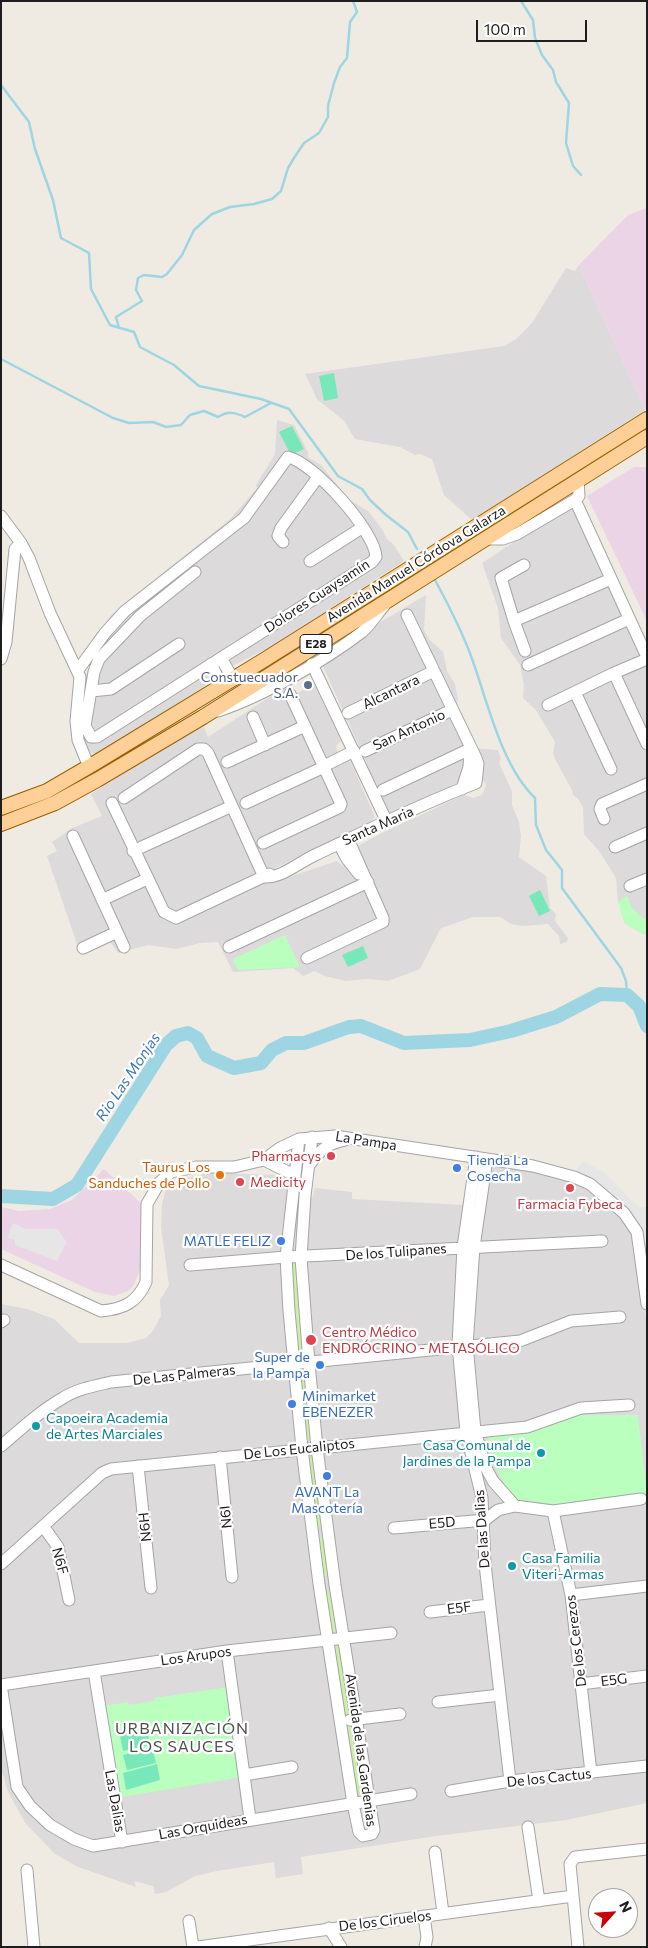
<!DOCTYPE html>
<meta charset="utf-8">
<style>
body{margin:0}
#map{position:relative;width:648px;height:1948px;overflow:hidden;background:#f0ebe2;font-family:Commissioner,sans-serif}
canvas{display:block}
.frame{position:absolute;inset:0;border:2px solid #1e1e1e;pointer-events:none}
.north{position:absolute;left:588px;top:1888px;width:50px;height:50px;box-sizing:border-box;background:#fff;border:1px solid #a5a5a5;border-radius:50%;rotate:64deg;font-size:14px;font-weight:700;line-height:20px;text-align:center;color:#1e1e1e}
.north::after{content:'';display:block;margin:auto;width:18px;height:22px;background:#cb0006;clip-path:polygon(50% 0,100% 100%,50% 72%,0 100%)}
.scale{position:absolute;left:476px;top:20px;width:111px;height:22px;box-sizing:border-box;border:2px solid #1e1e1e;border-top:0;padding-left:6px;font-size:15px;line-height:18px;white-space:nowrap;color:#1e1e1e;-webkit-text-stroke:4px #fff;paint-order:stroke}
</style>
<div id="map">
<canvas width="648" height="1948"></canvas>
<div class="frame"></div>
<div class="north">N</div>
<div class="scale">100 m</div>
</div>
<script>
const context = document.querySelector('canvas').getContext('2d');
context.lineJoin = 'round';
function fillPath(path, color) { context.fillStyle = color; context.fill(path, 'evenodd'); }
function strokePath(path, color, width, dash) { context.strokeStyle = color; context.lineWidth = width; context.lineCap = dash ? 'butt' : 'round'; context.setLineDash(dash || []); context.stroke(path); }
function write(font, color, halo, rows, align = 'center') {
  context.font = font + ' Commissioner,sans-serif'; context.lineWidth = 4.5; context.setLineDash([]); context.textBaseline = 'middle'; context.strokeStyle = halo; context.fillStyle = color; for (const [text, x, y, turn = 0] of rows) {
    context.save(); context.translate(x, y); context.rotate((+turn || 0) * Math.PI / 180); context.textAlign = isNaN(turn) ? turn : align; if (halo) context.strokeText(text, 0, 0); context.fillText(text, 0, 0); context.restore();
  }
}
const residential = new Path2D(`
 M579,265L645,410L472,520L444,495L432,459L420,454L415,455L400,447L355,439L344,421L317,399L305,374L504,346L516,339L532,323L566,268L575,271Z
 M277,420L294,425L308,452V457L321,465L348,499L368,511L382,529L387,539L394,545L404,561L270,647L220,672L211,682L98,754L91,753L84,741L81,725L92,659L100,650L91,641L112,614L230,519L245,502L257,488L256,485L275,454Z
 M567,507L573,509L647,669V936L625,924L618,902L616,878L599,851L584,834L583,807L578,799L573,795L572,790L555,759L553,753L555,742L536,710L523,698L524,685L520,665L501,638L498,608L482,563Z
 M426,595L424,630L429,639L443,652L447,671L455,684L458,699L456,710L474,748L498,750L501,759L499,763L512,791V805L519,822L521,836L519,857L546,876L550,908L556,914L555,921L568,938L567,942L560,944L559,936L548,924L523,926L511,924L500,917H473L441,928L420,969L388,981L368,979L345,981L325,976L314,971L303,976L293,968L233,972L218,942L200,943L176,949L148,945L118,953L110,942L81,956L47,856L57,851L52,842L72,828L102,816L91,794L190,731L204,727L208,737L291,683L296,694L314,684L341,741L336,746L337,750L341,756L349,758L375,817L369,825L275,868L280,880L337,861L343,866L351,862L354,848L384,832L457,798L464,795L473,798L482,795L486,785L481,776L459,782L393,813L388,811L322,664L372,627Z
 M476,1157L586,1182L623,1216L638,1248L647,1327V1803L566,1820L436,1836L301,1857L303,1874L276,1878L274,1862L217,1871L195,1876L166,1892L155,1894L153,1886L134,1881L136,1887L78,1867L55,1854L26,1824L8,1792L1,1768V1304L27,1309L54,1319L79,1343H127L146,1338L152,1332L161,1316L160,1300L169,1285L161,1227L162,1204L166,1189L178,1180L209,1173L278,1175L288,1182L293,1195L313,1197L315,1188L352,1192V1199L464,1205Z`);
const industrial = new Path2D(`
 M647,208V407L645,410L579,265L628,215Z
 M634,467H647V621L587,496Z
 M104,1169L144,1206L143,1262L134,1285L128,1291L114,1296L95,1292L1,1249V1207L19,1211L50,1209L72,1200Z`);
const grass = new Path2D(`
 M294,1263L297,1266L304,1355L301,1357L298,1355L291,1265Z
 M302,1370L305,1372L311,1439L309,1441L306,1439L300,1372Z
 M311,1456L322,1525L320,1527L317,1525L308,1458Z
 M321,1537L324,1538L329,1575L327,1577L324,1576L319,1539Z
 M329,1591L331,1594L336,1629L333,1632L326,1593Z
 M335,1644L339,1646L350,1712L349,1714L345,1713Z
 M348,1725H352L362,1795L358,1794Z`);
const park = new Path2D(`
 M627,896L632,908L647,921V936L625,924L618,902Z
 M285,935L300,967L238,970L233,959Z
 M576,1415H638L647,1494L556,1504L520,1500L508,1491L494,1465L488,1436Z
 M229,1687L242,1777L115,1798L103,1706L128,1702L129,1705L154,1701V1698Z`);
const pitch = new Path2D(`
 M334,373L338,398L324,401L319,376Z
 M292,426L304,449L291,455L279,432Z
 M540,890L550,911L539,916L529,896Z
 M363,946L368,958L348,967L342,955Z
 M147,1730L150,1745L123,1751L120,1736Z
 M152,1747L156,1763L127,1770L123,1755Z
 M157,1764L160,1780L126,1790L123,1773Z`);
const parking = new Path2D(`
 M583,1161L605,1173L638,1207H647V1238L643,1237L596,1183L575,1172Z
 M13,1223L26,1229H57L67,1242L57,1261L15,1245V1240L7,1238Z`);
const stream = new Path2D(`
 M521,1L533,20L535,38L542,55L553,70L556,82L569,103L566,143L573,166L581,175
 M1,85L29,122L35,149L53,200L61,238L89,253L91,289L110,325L134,332L140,347L174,365L199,386L261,399L289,409L338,476L362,489L370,500L386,515L408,532L417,549
 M119,328L116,317L142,301L136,290L138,278L144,275L162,277L167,274L182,255L194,230L212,214L230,207L254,204L272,199L281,191L288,168L294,158L304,143L319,133L328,117V106L334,83L340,67L347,58L350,22L357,12L353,1
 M1,359L113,418L129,423L153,422L166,427L181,425L190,415L204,411L218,417C228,411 234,412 245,417L271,403
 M435,580C448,604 461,629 471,656C487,699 501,766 535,798L536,825L546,850L562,870V888L621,968L626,981L627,995`);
const river = new Path2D(`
 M1,1196L53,1199L77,1185L166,1045L176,1036L188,1033L197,1038L207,1056L234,1068L261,1063L272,1050L286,1043H304L349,1027L361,1026L404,1043L470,1040L511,1031L556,1017L600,994L627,995L639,1006L647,1026`);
const minor = new Path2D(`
 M575,500L647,657
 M1,516L21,543L29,558L50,613L80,677L76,721L78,740L89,767
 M484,539H503L517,534L575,500L579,496L578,480
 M283,542L278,536L281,528L318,477
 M310,561L363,527
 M524,565L501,578L514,621L611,579
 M514,621L525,651
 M221,658L233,679
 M1,659L6,642L15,549L21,543
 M211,664L222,686
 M312,664L387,822
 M528,665L629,619
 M78,670L105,633L125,611L244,518L288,457C314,463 375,531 376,557L372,562L97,737H91L85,726L94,672L99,659L140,616L195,572
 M614,673L647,659
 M91,691L111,689L179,644
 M548,705L575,692
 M218,711C263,696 324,661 362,632C370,625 377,614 384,606
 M348,713L434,671
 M253,717L265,745
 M365,751L452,710
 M227,762L305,726
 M324,766L354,751
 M611,769L575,692L614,673L647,744
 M462,789L469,767L470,749
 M383,790L470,749
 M124,798L198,749H204L208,753L264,877
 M112,803L164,912L176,918L269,874
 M246,803L324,767
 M604,819L600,809L602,804L647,784
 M73,836L124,947
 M263,843L340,807L341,804L290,694
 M339,844L347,859L359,874
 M615,847L647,833
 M133,851L232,806
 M264,877C282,878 298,863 315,855C368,830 421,804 476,783L478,764L476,758L407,615
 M630,886L647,879
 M102,900L147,879
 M229,947L368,882
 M83,948L117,932
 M307,958L383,922V918L348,839
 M299,1139L286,1257L289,1311L302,1449L319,1584L353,1804L359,1832L363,1836L372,1834L374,1830L335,1585L317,1448L309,1363L301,1258L305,1196L312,1137
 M476,1157L463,1247L458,1345L466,1432L482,1498L485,1564L510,1781
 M487,1159L474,1247L467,1345L475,1431L486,1468L493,1481L515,1506
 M264,1160L294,1175
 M310,1164C320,1150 328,1143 345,1140
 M1,1265L101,1311C123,1309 137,1303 146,1282L147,1204L159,1183L171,1172L196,1167H234L264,1160L280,1148L299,1139L335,1136L533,1166L574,1177L590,1184L624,1213L637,1232L647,1304
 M190,1265L286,1257L602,1241
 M1,1322L4,1320
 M1,1446C21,1429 40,1411 63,1398C77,1389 94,1386 111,1382L520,1341L571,1321L620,1317
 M220,1457L232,1577
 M138,1466L151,1588
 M553,1511L571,1595L591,1773
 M43,1526L58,1547L69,1600
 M394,1528L485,1520L498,1510L515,1506L553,1511L641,1499
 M1,1564L102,1473L111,1469L527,1427L581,1408L629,1405
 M571,1595L647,1586
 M430,1612L489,1605
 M227,1651L250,1819
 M94,1671L122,1842
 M580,1684L647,1676
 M1,1685L17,1787L30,1806L50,1825L74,1839L93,1846L411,1794
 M1,1685L227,1651L391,1633
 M438,1702L500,1695
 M350,1720L400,1714
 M244,1775L292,1767
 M451,1791L510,1781L647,1766
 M528,1827L539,1901
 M435,1852L443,1913
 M27,1870L34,1947
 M424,1916L427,1937L425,1947
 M189,1921L193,1947
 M329,1928L341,1947
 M198,1947L573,1896
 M578,1947L570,1864L575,1857L647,1849`);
const major = new Path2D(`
 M1,808L47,791L95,763L264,660L647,419
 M1,824L55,803L97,780L203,717L647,437`);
const markers = [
 [308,685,5,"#5c6f8a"],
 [331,1156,5,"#e0444e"],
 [457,1168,5,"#3f7fe0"],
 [220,1175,5,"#e8710a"],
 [240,1182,5,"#e0444e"],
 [570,1188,5,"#e0444e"],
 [281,1241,5,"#3f7fe0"],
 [311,1340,6,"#e0444e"],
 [320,1365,5,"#3f7fe0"],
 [292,1404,5,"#3f7fe0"],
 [36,1426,5,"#0f9aa8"],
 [541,1453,5,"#0f9aa8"],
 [327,1476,5,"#3f7fe0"],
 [512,1566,5,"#0f9aa8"]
];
const shields = [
 [316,644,32]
];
const shieldNames = [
 ["E28",316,644]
];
const streetNames = [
 ["Avenida Manuel Córdova Galarza",416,564,-32],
 ["Dolores Guaysamín",317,596,-33],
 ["Alcantara",391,692,-26],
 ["San Antonio",409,730,-25],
 ["Santa Maria",378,826,-24],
 ["La Pampa",366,1141,9],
 ["De los Tulipanes",396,1252,-4],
 ["De Las Palmeras",184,1375,-6],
 ["De Los Eucaliptos",299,1449,-6],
 ["N6I",226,1517,-96],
 ["E5D",442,1523,-5],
 ["N6H",145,1527,-96],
 ["De las Dalias",482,1529,-94],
 ["N6F",60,1561,75],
 ["E5F",459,1608,-7],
 ["De los Cerezos",576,1641,-97],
 ["Los Arupos",196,1656,-8],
 ["E5G",614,1680,-7],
 ["Avenida de las Gardenias",361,1750,82],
 ["De los Cactus",549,1778,-6],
 ["Las Dalias",115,1801,80],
 ["Las Orquideas",203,1827,-10],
 ["De los Ciruelos",385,1921,-7]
];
const serviceNames = [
 ["Constuecuador",298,677],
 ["S.A.",298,693]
];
const healthNames = [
 ["Pharmacys",321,1156,"right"],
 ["Medicity",250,1182],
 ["Farmacia Fybeca",570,1204,"center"],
 ["Centro Médico",322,1332],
 ["ENDRÓCRINO - METASÓLICO",322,1348]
];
const shopNames = [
 ["Tienda La",467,1160],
 ["Cosecha",467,1176],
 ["MATLE FELIZ",271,1241,"right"],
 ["Super de",310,1357,"right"],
 ["la Pampa",310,1373,"right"],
 ["Minimarket",302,1396],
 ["EBENEZER",302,1412],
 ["AVANT La",327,1492,"center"],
 ["Mascotería",327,1508,"center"]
];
const foodNames = [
 ["Taurus Los",210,1167],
 ["Sanduches de Pollo",210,1183]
];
const cultureNames = [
 ["Capoeira Academia",46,1418],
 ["de Artes Marciales",46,1434],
 ["Casa Comunal de",531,1445,"right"],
 ["Jardines de la Pampa",531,1461,"right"],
 ["Casa Familia",522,1558],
 ["Viteri-Armas",522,1574]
];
const waterNames = [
 ["Rio Las Monjas",128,1077,-56]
];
const quarterNames = [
 ["URBANIZACIÓN",182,1729],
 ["LOS SAUCES",182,1747]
];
fillPath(residential, '#dcdada');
fillPath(industrial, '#ead4e6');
fillPath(grass, '#cbf0a3');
fillPath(park, '#baffbe');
fillPath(pitch, '#78e7b9');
fillPath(parking, '#e6e6e6');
strokePath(stream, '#9ed5e2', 2.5);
strokePath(river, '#9ed5e2', 14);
strokePath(minor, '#a5a5a5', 13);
strokePath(major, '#976000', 16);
strokePath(minor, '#fff', 11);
strokePath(major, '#ffcf98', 14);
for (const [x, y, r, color] of markers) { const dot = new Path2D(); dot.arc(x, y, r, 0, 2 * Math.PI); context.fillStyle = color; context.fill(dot); strokePath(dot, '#fff', 2); }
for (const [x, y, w] of shields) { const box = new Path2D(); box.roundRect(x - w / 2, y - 9.5, w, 19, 4); context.fillStyle = '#fff'; context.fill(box); strokePath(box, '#1e1e1e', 1); }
write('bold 12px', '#1e1e1e', null, shieldNames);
write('14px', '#1e1e1e', '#fff', streetNames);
write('14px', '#4e5e75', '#fff', serviceNames, 'right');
write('14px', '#be3a42', '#fff', healthNames, 'left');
write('14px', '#366cbe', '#fff', shopNames, 'left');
write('14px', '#c56008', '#fff', foodNames, 'right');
write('14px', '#0d838f', '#fff', cultureNames, 'left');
write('italic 15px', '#3e7aaf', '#fff', waterNames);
context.letterSpacing = '1px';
write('16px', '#515151', '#fff', quarterNames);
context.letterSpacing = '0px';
</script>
